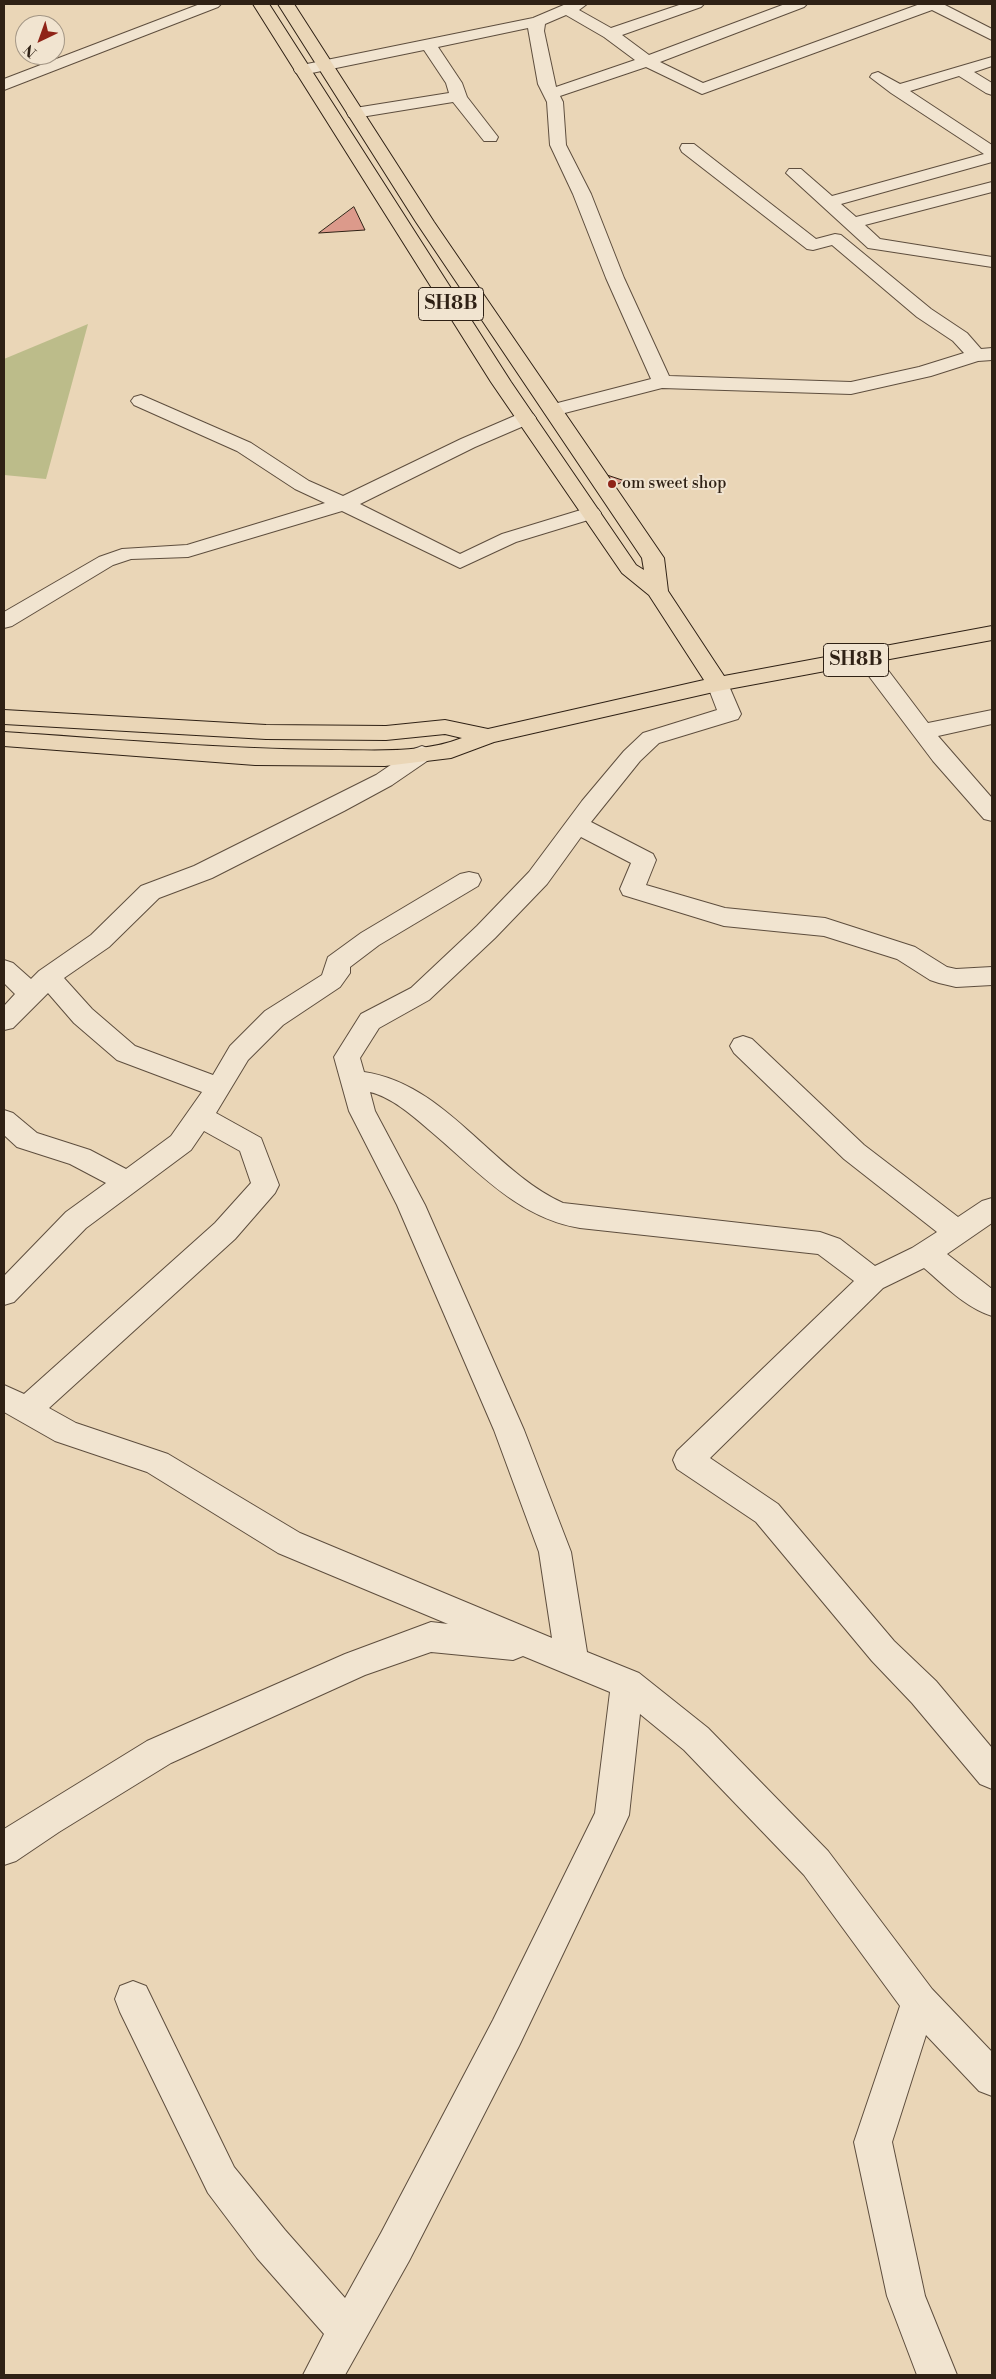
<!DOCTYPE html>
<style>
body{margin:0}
#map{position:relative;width:996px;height:2379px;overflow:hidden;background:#ead6b7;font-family:"Libre Bodoni",serif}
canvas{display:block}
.frame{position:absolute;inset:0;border:5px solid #2f2115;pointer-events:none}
.north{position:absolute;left:15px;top:15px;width:50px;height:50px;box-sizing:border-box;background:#f1e4d0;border:1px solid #a39685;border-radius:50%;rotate:222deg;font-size:14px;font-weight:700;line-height:20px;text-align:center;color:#2f2115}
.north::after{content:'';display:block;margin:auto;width:18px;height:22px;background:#8f2418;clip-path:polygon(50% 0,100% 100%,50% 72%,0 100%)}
</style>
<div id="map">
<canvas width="996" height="2379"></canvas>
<div class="frame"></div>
<div class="north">N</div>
</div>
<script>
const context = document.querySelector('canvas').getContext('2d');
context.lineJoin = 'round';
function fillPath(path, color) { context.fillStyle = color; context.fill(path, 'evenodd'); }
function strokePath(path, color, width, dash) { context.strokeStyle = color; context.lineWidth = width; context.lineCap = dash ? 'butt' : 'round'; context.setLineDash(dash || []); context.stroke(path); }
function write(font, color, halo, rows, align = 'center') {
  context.font = font + ' "Libre Bodoni",serif'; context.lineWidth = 4; context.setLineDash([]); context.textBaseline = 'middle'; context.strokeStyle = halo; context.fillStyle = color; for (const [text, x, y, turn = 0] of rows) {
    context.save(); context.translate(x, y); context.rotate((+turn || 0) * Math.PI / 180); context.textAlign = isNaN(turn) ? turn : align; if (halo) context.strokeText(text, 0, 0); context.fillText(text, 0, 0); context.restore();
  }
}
const green = new Path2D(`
 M88,324L46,479L4,475V359Z`);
const building = new Path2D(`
 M354,207L365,230L319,233Z
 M607,475L625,481L608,488Z`);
const minor = new Path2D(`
 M200,4H221L218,7L4,90V79Z
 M566,4H587L579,10L611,28L682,4H704L701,7L622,35L649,55L785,4H807L804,7L660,62L703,83L920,4H943L992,29V40L932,10L702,94L646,67L560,96L563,102L566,145L591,194L624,278L669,376L851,382L919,367L964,353L953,341L917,317L832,245L813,250L807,249L682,152L680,148L682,144H694L816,239L835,234L841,235L931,309L967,333L981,349L992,348V360L978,361L931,376L851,394L662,388L553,416L546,414L543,410L546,406L651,379L606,278L573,194L550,145L547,102L538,84L528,28L438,47L462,83L467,97L498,137L496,141H484L453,102L355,118L349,117L347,113L349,109L355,108L449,93L446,83L424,50L302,75L296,73L294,70L296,67L302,65L533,18ZM566,15L604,37L635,60L556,87L544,31L545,24Z
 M992,57V66L974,72L992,83V95L986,93L959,76L910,91L992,145V162L841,204L856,217L992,182V192L865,225L880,239L992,257V267L868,248L786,173L789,169H801L832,196L984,154L891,93L870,77L872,74L878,72L900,84Z
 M141,395L251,443L309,481L343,496L461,439L519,414L526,412L533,414L536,418L533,422L475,447L360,504L460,554L502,534L584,509L591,507L598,509L601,513L598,517L516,542L460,568L342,511L188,557L131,559L113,565L12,626L4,628V612L99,557L122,549L187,545L325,503L295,489L237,451L134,405L131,401L134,397Z
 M867,651L875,653L928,723L992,710V724L938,736L992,798V821L984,819L933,761L859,663L856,658L859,653Z
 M718,677L726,679L741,714L738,719L659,743L640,761L591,822L653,854L656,860L646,885L725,908L825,918L915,947L947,967L956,969L992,967V985L956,987L939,983L930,980L897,959L824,936L724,926L623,895L620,889L631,863L581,837L547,884L495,938L429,1000L379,1028L360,1058L364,1072C446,1084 491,1170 563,1203L820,1232L840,1239L875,1266L912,1248L937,1232L844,1159L734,1053L730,1046L734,1039L743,1036L752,1039L864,1145L958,1217L982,1201L992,1198V1223L947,1254L992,1289V1316C966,1308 944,1285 924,1268L883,1288L710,1458L778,1504L894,1641L936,1681L992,1748V1789L980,1784L912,1703L872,1661L756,1522L677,1469L673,1460L677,1451L854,1281L818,1254L580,1228C517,1218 475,1168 428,1129C412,1115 391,1097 370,1092L375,1111L425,1205L524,1430L571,1552L587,1652L639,1673L708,1728L828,1851L932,1989L992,2052V2096L979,2091L926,2035L892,2142L925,2296L957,2375H917L887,2296L854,2142L900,2006L804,1875L684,1750L640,1714L629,1815L624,1826L519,2046L409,2261L345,2375H303L324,2334L257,2258L208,2193L120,2012L115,1999L120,1986L133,1981L146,1986L234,2167L285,2230L345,2298L381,2233L493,2020L595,1813L610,1692L523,1656L513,1660L431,1652L365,1675L171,1763L59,1832L16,1861L4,1865V1829L147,1741L345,1654L431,1622L448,1624L278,1553L147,1472L55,1441L4,1412V1385L24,1394L215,1223L251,1183L240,1151L204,1131L191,1150L86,1228L14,1302L4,1305V1276L66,1212L106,1183L70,1164L17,1147L4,1135V1110L13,1113L37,1133L90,1150L126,1169L171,1136L202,1092L117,1060L74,1023L48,993L13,1028L4,1030V1006L15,994L4,983V960L13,963L31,979L39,971L91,935L141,886L194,866L376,775L414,749L422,746L430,749L434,754L430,759L392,785L344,811L212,878L159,898L109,947L64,978L92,1009L135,1046L213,1075L230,1046L265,1011L322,975L328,957L361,933L460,874L469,872L478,874L481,880L478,886L379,945L350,967V973L340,987L283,1025L248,1060L216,1113L261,1138L279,1185L275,1193L235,1239L49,1408L76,1423L168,1454L300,1533L552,1638L539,1552L494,1430L397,1205L349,1111L334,1057L361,1014L411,988L477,926L529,872L582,801L624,751L643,733L717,710L707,684L710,679Z`);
const major = new Path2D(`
 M253,4H269L511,382L636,565L644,570L642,558L416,222L278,4H294L434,222L664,558L668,591L724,676L992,626V640L718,691L494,742L451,758L385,766L255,765L4,746V732C113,739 221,749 330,750C373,750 422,754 462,738L445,734L386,740L266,739L4,724V710L266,725L386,726L445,720L488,729L704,680L649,595L622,573L491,382Z`);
const markers = [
 [612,484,5,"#8f2418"]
];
const farPoinames = [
 ["om sweet shop",622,484]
];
const shields = [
 [451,304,65],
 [856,660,65]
];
const shieldNames = [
 ["SH8B",451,304],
 ["SH8B",856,660]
];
fillPath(green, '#bcbc8a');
fillPath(building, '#dc9a8b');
strokePath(building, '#2f2115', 1);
strokePath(minor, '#5e4e3e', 2);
strokePath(major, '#2f2115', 2);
fillPath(minor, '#f1e4d0');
fillPath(major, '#ead6b7');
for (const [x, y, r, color] of markers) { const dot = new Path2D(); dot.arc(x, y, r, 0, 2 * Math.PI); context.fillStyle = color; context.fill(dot); strokePath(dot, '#f1e4d0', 2); }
write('16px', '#2f2115', '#f1e4d0', farPoinames, 'left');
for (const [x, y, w] of shields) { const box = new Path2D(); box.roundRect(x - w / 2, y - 16.5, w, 33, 4); context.fillStyle = '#f1e4d0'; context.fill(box); strokePath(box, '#2f2115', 1); }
write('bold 19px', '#2f2115', null, shieldNames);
</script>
